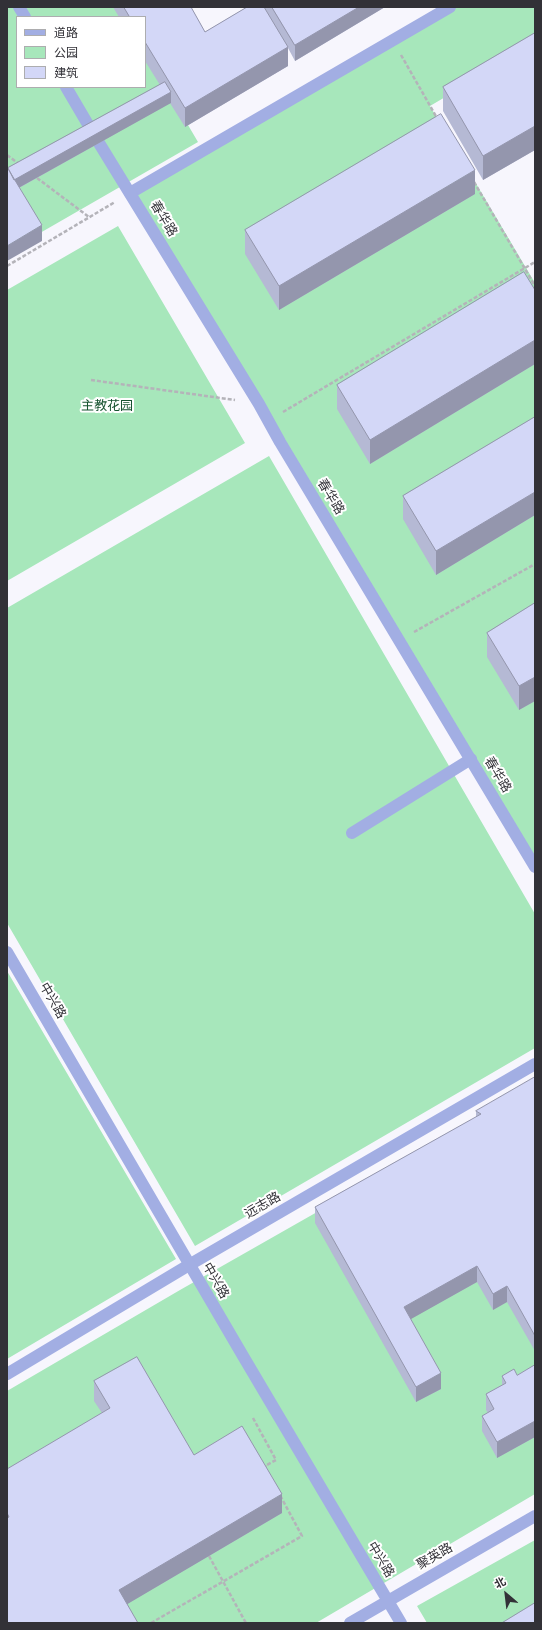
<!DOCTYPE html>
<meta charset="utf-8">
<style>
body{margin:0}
#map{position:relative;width:542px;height:1630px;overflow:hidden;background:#f7f6fd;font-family:"Nunito Sans","Noto Sans SC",sans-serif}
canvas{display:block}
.frame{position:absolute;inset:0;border:8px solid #323137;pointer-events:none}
.legend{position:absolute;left:16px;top:16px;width:130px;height:72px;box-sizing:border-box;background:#fff;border:1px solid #adadaf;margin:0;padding:5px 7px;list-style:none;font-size:12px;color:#323137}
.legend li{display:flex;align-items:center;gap:8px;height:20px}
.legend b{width:20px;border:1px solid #adadaf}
.north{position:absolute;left:486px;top:1574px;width:40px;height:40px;-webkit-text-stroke:3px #fff;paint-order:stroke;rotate:332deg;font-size:11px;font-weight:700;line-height:16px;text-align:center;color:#323137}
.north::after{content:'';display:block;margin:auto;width:14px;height:18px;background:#323137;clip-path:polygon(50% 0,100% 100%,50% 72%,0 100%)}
</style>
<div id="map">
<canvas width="542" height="1630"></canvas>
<div class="frame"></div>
<ul class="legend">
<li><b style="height:5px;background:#a2aee3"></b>道路</li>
<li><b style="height:11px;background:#a7e7bb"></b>公园</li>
<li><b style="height:11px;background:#d3d7f7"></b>建筑</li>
</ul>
<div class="north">北</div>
</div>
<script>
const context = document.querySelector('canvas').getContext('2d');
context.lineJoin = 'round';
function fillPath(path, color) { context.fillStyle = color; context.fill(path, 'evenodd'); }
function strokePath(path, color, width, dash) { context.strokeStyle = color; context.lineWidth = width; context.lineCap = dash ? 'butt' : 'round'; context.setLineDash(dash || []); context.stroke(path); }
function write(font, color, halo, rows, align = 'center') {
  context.font = font + ' "Nunito Sans","Noto Sans SC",sans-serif'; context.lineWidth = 4; context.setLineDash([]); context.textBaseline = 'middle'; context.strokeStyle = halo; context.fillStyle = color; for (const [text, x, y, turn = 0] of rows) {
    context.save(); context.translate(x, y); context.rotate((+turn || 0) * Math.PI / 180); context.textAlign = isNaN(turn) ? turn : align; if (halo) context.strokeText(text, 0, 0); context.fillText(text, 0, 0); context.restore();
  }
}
const green = new Path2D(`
 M7,7H119L125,17H17V87H145V52L198,142L7,252Z
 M457,7H535V44L430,106L535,283V868L130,193Z
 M118,226L245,443L7,581V290Z
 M269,456L535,914V1048L195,1246L7,923V608Z
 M7,971L176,1259L7,1359Z
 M535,1088V1494L316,1623H7V1391L180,1290Z
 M535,1540V1623H427L417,1606Z`);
const path = new Path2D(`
 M401,55L437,118
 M7,155L19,164
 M37,178L89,217
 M474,182L535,286
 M7,266L115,202
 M91,380L235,400
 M7,409H8
 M283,412L535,262
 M414,632L535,564
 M253,1418L276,1460L265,1466L266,1467
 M209,1556L246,1623
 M151,1623L302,1536L281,1497`);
const lane = new Path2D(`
 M130,193L450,7
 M352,833L471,759
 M7,1374L189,1265L535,1064`);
const street = new Path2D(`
 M19,7L25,17
 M66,87L93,133
 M99,143L259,404L280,442L535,867
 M7,952L243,1356L401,1623
 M350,1623L535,1516`);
const wall = new Path2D(`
 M113,7H191L205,32L247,7H385L295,61L288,48V66L185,127L170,103L19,188L42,241L8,168L160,85L145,61V17H119Z
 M535,33V150L483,180L443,111V87Z
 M475,194L279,310L245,254V230Z
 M535,290V364L370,464L337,409V385Z
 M535,417V515L436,575L403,519V496Z
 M535,603V701L519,710L487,657V633Z
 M535,1077V1351L507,1302L493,1310L477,1282L410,1319L441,1389L416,1402L315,1223V1207L476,1117V1111Z
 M535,1365V1437L497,1458L482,1431V1416L488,1413L486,1410V1394L502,1385V1376L517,1375Z
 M94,1381L194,1455L282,1513L127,1604L7,1623V1469L102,1413L94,1401Z`);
const shadedWall = new Path2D(`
 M359,7H385L295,61V45Z
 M288,47V66L185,127V108Z
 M171,92V103L13,191V180Z
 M535,126V150L483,180V156Z
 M475,170V194L279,310V286Z
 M42,225V241L7,261V246Z
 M535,340V364L370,464V440Z
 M535,492V515L436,575V551Z
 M535,677V701L519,710V686Z
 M477,1266V1282L404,1323V1307Z
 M507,1286V1302L493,1310V1294Z
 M441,1373V1389L416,1402V1387Z
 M535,1421V1437L497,1458V1442Z
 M282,1494V1513L119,1609V1590Z`);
const building = new Path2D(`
 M124,7H191L205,32L247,7H264L288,47L185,108L145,42V17H130Z
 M272,7H359L295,45Z
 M535,33V126L483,156L443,87Z
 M165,82L171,92L14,180L8,168Z
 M441,114L475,170L279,286L245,230Z
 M7,167L42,225L7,246Z
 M524,272L535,290V340L370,440L337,385Z
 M535,417V492L436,551L403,496Z
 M535,603V677L519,686L487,633Z
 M535,1077V1336L507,1286L493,1294L477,1266L404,1307L441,1373L416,1387L315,1207L481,1114L476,1111Z
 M137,1357L194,1455L242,1426L282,1494L119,1590L138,1623H7V1518L9,1517L7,1513V1469L110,1408L94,1381Z
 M535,1365V1421L497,1442L482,1416L494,1409L486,1394L506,1383L502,1376L514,1369L517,1375Z
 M535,1603V1623H502Z`);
const streetNames = [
 ["春华路",163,219,59],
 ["春华路",330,497,59],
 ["春华路",497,775,59],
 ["中兴路",52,1001,60],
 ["远志路",263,1206,-30],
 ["中兴路",215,1281,60],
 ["聚英路",435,1557,-30],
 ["中兴路",380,1560,59]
];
const parkNames = [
 ["主教花园",107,407]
];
fillPath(green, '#a7e7bb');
strokePath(path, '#b4b3b9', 2.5, [4, 2]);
strokePath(lane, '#a2aee3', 12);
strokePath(street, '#a2aee3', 12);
fillPath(wall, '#b5b9d4');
fillPath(shadedWall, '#9496ad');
fillPath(building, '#d3d7f7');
strokePath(building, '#9496ad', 1);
write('13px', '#323137', '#fff', streetNames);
write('13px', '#175330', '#fff', parkNames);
</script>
